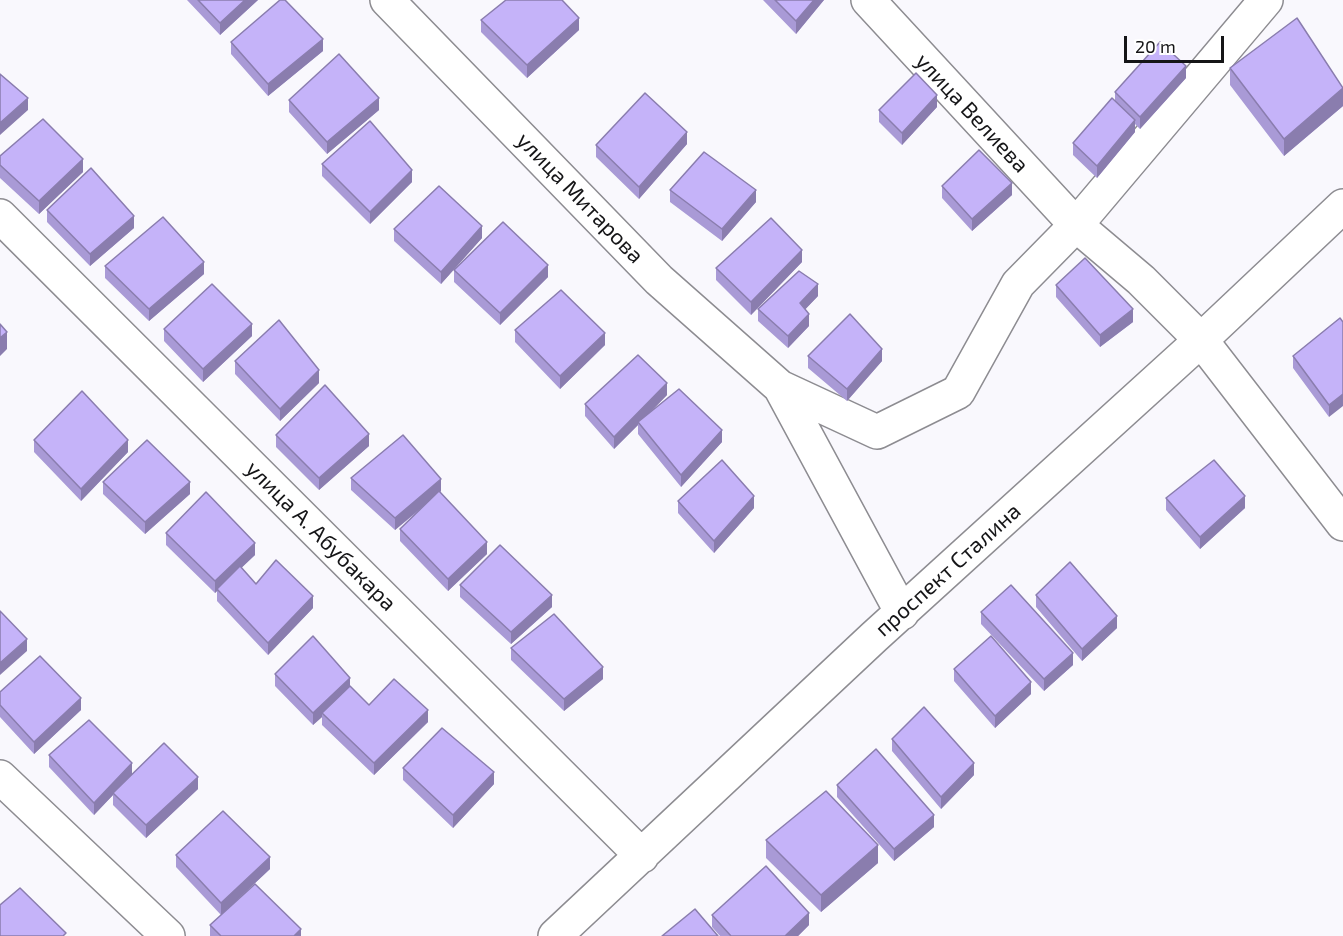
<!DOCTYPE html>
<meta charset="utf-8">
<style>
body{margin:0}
#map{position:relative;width:1343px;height:936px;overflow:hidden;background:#f9f8fd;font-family:"Exo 2",sans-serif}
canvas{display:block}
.scale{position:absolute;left:1124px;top:36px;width:100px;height:27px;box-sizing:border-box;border:3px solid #151517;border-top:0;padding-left:8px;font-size:18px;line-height:21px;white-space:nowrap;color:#151517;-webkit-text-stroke:4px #fff;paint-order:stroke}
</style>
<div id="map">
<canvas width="1343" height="936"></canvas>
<div class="scale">20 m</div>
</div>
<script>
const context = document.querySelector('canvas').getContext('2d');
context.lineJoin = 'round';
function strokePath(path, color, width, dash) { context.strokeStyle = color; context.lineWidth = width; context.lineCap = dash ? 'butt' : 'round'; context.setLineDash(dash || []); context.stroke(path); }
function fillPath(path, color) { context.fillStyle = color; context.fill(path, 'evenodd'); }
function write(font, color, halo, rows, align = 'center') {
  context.font = font + ' "Exo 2",sans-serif'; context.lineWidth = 5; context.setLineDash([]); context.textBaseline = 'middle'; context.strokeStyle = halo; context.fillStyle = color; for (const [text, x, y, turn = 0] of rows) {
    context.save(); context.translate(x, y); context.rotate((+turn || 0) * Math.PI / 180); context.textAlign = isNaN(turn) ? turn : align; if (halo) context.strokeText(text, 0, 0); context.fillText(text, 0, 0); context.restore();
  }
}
const minor = new Path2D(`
 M387,0L659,280L780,387L877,432L958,392L1018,284L1076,225L1141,280L1201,340L1343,524
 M868,0L1076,225L1266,0
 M0,216L642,856
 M780,387L902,613
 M0,777L168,936
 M555,936L874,637L1201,340L1343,206`);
const wall = new Path2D(`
 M187,0H258L220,35Z
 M763,0H824L796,34Z
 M481,20L579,30L527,78L481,32Z
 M231,42L323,51L268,96L231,54Z
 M1230,68L1343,106L1284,156L1230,85Z
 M1186,78L1140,129L1135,124V132L1097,178L1073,155V143L1115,101V92Z
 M289,100L379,110L327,154L289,112Z
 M937,107L902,145L879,122V110Z
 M687,144L639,199L596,157V145Z
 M0,156L83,172L39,214L0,178Z
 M322,164L412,182L370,224L322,176Z
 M942,186L1012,195L972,231L942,198Z
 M670,190L756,202L722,241L670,202Z
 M47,210L134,228L90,266L47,222Z
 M394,229L482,238L441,284L394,241Z
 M802,262L751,315L716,280V268Z
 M105,266L204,274L149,321L105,278Z
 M454,270L548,277L500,325L454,282Z
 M1056,285L1133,322L1100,347L1056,297Z
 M818,296L805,309L809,326L788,348L758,321V309Z
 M1340,318L1329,417L1293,368V356Z
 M164,329L252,336L203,382L164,341Z
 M515,330L605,345L560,389L515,342Z
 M808,356L882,361L847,401L808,368Z
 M235,361L319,383L280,421L235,374Z
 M667,395L649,413L722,442L681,487L638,434V425L614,449L585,416V404Z
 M276,435L369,446L319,490L276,447Z
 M34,440L128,452L81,501L34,452Z
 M351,478L441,491L440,492L487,554L448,591L400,541V529L422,508L395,530L351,490Z
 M103,482L190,494L145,534L103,494Z
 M1166,498L1245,508L1200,549L1166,510Z
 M678,501L754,508L714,553L678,513Z
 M166,533L255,555L241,568L256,584L313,608L268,655L217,601V591L215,593L166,545Z
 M460,585L552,607L511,644L460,597Z
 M1036,595L1117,628L1082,661L1036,607Z
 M981,612L1073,665L1044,691L981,624Z
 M511,648L603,679L564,711L511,660Z
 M954,669L1031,694L995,728L954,681Z
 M275,674L350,687L369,705L428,722L374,775L322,725V717L313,725L275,686Z
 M0,692L81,710L34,754L0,717Z
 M892,739L974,775L941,809L892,751Z
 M49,755L132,774L198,789L146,838L113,805V795L94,815L49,767Z
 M403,768L494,784L453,828L403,780Z
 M837,785L934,827L894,861L837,797Z
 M766,840L878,863L821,912L766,858Z
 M176,855L270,869L238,899L301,936H210V925L221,915L176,867Z
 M712,915L809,925L798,936H720L712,927Z`);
const shadedWall = new Path2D(`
 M245,0H258L220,35V23Z
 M814,0H824L796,34V21Z
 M579,18V30L527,78V65Z
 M323,39V51L268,96V84Z
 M1186,66V78L1140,129V117Z
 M1343,88V106L1284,156V139Z
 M937,95V107L902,145V133Z
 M28,98V110L0,135V123Z
 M379,98V110L327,154V142Z
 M1135,120V132L1097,178V166Z
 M687,132V144L639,199V187Z
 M83,159V172L39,214V201Z
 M412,170V182L370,224V212Z
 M1012,183V195L972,231V219Z
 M756,190V202L722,241V229Z
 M134,216V228L90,266V254Z
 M482,226V238L441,284V272Z
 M802,250V262L751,315V302Z
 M204,262V274L149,321V309Z
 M548,265V277L500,325V313Z
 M818,284V296L800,315V303Z
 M1133,309V322L1100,347V335Z
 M809,314V326L788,348V336Z
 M252,324V336L203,382V369Z
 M7,332V349L0,356V338Z
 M605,333V345L560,389V376Z
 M882,349V361L847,401V389Z
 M319,370V383L280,421V409Z
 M667,383V395L639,424L638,422V425L614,449V437Z
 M1343,394V406L1329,417V405Z
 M722,430V442L681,487V475Z
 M369,434V446L319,490V478Z
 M128,440V452L81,501V489Z
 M441,479V491L395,530V518Z
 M190,482V494L145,534V522Z
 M754,496V508L714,553V541Z
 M1245,496V508L1200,549V537Z
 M487,542V554L448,591V579Z
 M255,543V555L215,593V581Z
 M552,595V607L511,644V632Z
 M313,596V608L268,655V643Z
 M1117,616V628L1082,661V649Z
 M27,639V651L0,675V663Z
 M1073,653V665L1044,691V679Z
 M603,667V679L564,711V699Z
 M350,678V690L322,713V717L313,725V713Z
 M1031,682V694L995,728V716Z
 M81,698V710L34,754V742Z
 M428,710V722L374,775V763Z
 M132,763V775L113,793V795L94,815V803Z
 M974,763V775L941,809V797Z
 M494,772V784L453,828V815Z
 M198,777V789L146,838V825Z
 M934,815V827L894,861V849Z
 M878,845V863L821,912V895Z
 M270,857V869L221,915V903Z
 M809,913V925L798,936H785Z
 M301,929V936H294Z`);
const building = new Path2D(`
 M198,0H245L220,23Z
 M280,0H285L323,39L268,84L231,42Z
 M506,0H562L579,18L527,65L481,20Z
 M775,0H814L796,21Z
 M1297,18L1343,88L1284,139L1230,68Z
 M1160,42L1186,66L1140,117L1115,92Z
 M339,54L379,98L327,142L289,100Z
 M916,73L937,95L902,133L879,110Z
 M0,74L28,98L0,123Z
 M645,93L687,132L639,187L596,145Z
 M1112,98L1135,120L1097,166L1073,143Z
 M43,119L83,159L39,201L0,165V156Z
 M370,121L412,170L370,212L322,164Z
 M979,150L1012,183L972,219L942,186Z
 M704,152L756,190L722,229L670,190Z
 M91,168L134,216L90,254L47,210Z
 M439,186L482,226L441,272L394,229Z
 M163,217L204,262L149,309L105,266Z
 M771,218L802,250L751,302L716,268Z
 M503,222L548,265L500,313L454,270Z
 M1085,258L1133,309L1100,335L1056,285Z
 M799,271L818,284L800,303L809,314L788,336L758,309Z
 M212,284L252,324L203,369L164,329Z
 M561,290L605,333L560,376L515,330Z
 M850,314L882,349L847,389L808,356Z
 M1340,318L1343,322V394L1329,405L1293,356Z
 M279,320L319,370L280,409L235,361Z
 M0,324L7,332L0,338Z
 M638,355L667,383L614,437L585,404Z
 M325,385L369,434L319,478L276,435Z
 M679,389L722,430L681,475L638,422Z
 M82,391L128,440L81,489L34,440Z
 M403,435L441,479L395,518L351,478Z
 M147,440L190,482L145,522L103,482Z
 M722,460L754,496L714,541L678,501Z
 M1214,460L1245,496L1200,537L1166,498Z
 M439,491L487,542L448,579L400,529Z
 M206,492L255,543L215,581L166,533Z
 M500,545L552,595L511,632L460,585Z
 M276,560L313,596L268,643L217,589L240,566L256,584Z
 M1070,562L1117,616L1082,649L1036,595Z
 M1011,585L1073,653L1044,679L981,612Z
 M0,611L27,639L0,663Z
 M554,614L603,667L564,699L511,648Z
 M313,636L350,678L313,713L275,674Z
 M991,636L1031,682L995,716L954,669Z
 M40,656L81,698L34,742L0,705V692Z
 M394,679L428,710L374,763L322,713L350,686L369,705Z
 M924,707L974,763L941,797L892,739Z
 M89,720L132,763L94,803L49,755Z
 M442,728L494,772L453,815L403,768Z
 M164,743L198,777L146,825L113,793Z
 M876,749L934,815L894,849L837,785Z
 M826,791L878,845L821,895L766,840Z
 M223,811L270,857L221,903L176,855Z
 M766,866L809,913L785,936H731L712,915Z
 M255,884L301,929L294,936H221L210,925Z
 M20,888L66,933L63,936H0V905Z
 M695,909L718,936H662Z`);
const streetNames = [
 ["улица Велиева",972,113,47],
 ["улица Митарова",580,198,46],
 ["улица А. Абубакара",321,536,45],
 ["проспект Сталина",948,570,-42]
];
strokePath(minor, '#8d8c91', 36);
strokePath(minor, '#fff', 33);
fillPath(wall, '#a99ad6');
fillPath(shadedWall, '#8a7dae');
fillPath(building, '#c5b3f9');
strokePath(building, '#8a7dae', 1.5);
write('22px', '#151517', '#fff', streetNames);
</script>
